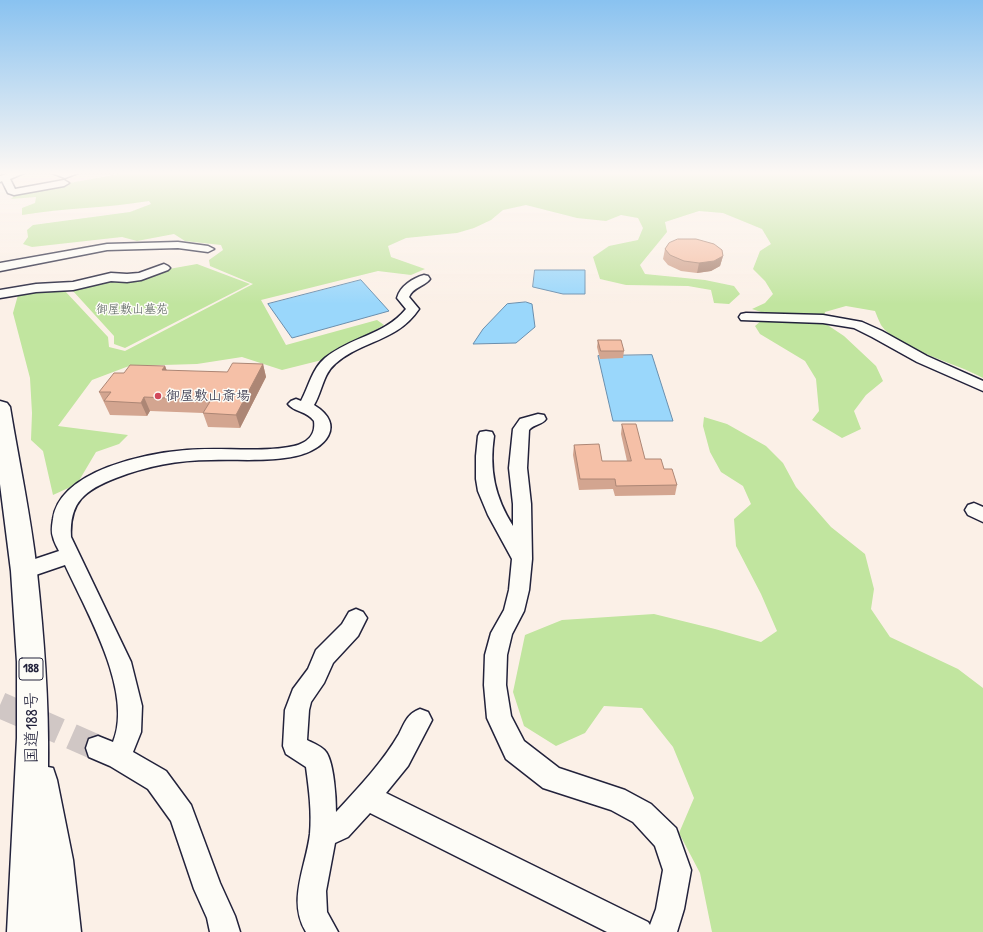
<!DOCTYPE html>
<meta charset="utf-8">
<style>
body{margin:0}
canvas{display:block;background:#fbf0e7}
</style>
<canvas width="983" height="932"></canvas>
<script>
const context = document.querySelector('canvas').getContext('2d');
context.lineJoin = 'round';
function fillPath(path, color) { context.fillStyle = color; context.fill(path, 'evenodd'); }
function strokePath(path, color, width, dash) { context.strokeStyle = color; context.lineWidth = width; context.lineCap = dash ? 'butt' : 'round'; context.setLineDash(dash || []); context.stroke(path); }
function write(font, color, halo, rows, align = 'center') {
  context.font = font + ' "Patrick Hand","Klee One",sans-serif'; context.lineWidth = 3; context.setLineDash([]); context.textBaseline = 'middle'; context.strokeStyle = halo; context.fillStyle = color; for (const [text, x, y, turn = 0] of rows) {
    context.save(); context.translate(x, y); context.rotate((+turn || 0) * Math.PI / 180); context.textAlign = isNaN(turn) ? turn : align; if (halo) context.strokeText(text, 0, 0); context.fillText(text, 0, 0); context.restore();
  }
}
const green = new Path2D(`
 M124,173H983V378C957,363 897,349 881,325C879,321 877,316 875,311L846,306L825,312L823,322L844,336L876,366L883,381L866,395L854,411L861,429L842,438L812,420L819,411L816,379L805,361L760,334L755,326L762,320L761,312L752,309L765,303L773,294L765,281L753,269L760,251L771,244L762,229L723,213L699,211L665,222L667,232L640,265L645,274L705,280L734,286L740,294L729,304L714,303L711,290L688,286L626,285L600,279L593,257L609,246L638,240L643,228L638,218L621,215L606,221L577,218L526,205L503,210L491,220L474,228L457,233L406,238L388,246L391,257L425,269L411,275L378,271L261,300L286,345L377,320L384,325L322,360L282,370L242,357L197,364L129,366L92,380L58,426L128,435L119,444L96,452L77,484L53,495L43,451L31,440L32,413L30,378L13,313L18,295L38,290L65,291L108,337L109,347L125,351L253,284L210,266L209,260L223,250L221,245L185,241L174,234L137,241L122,237L32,247L23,244L28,237L27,230L33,225L130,212L151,204L149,201C107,208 64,208 22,215V208L35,203L36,197L11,199L15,195L64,184Z
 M197,264L250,284L125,348L114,344V336L73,291L107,280Z
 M704,417L727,424L766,446L783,463L796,487L831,527L865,554L874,589L871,609L890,637L958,669L983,688V932H712L700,873L679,833L694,798L673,747L642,708L604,706L585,733L556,746L524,726L513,692L525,635L562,620L654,614L715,629L761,642L777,631L761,594L736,546L734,519L751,504L743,486L721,472L710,452L703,426Z`);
const water = new Path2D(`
 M535,270H585V294H563L533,287Z
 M361,280L389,311L292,338L268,304Z
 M526,302L532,304L535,327L516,343L473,344L483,329L507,304Z
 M652,355L673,421H613L598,356Z`);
const streetTunnel = new Path2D(`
 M0,705L98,748`);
const street = new Path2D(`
 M10,173H24L10,179L15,189L64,180L69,183L64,186L14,195L8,193L2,181L0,182V176Z
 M52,173H78L65,178Z
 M178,242L208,246L214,249L208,252L178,248L107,250L0,271V263L107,244Z
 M164,264L168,266L170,268L168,270L141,280L127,282L111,281L73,290L36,292L0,298V290L36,284L73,282L111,273L127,274L139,273Z
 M424,275L428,276L430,279C424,287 413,287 409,297L419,309C397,342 362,340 335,364C323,374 322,392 314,405C347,425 325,450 296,456C269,462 239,459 211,460C178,460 147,466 116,478C85,490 69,502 71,537L131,662L142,706L141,732L133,752L166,771L191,805L220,883L235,916L240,932H210L207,918L194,889L171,821L148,789L110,766L89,757L86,748L89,739L98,736L113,742C134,692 86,611 65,565L24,579L17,577L14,571L17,565L59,551C57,547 54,542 53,537C51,532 52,525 53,519C60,470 147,453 187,450C220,447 262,453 294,446C307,443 316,435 314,421C307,411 294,412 288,404L291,401L296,399L301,401C309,386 312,369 325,358C350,337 385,335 406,309L397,298C400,286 413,278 424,275Z
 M746,313L823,315L862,322L882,331L927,356L983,381V391L917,362L872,337L854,328L823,323L741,320L739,317L741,314Z
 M538,414L544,415L546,419C542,425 534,424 529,430L527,468L531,504L532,559L529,590L524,611L512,634L507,655L506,685L511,716L524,741L559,768L625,790L651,804L676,828L691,870L684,909L677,932H607L370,813L348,837L335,843L326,891L327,912L338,932H306C287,901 306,867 310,834C312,812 309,789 306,767L286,754L283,746L285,710L293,689L308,669L316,650L342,624L349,612L356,609L363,612L367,618L358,636L333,663L324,683L311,702L309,710L307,740C313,743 323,747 326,752C334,763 336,798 336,812C359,787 382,763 399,734C405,722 407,714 420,709L428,712L432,720L408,766L386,793L648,922L650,925L656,909L663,870L655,846L633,822L611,810L543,788L506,759L487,718L484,685L485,655L491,633L504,610L509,590L512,559L488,515L478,491L476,479V456L478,436L480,432L486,431L492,432L494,436C489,471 495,497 513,526V504L509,468L513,429L520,419Z
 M974,503L983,507V522L968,515L965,510L968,505Z`);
const highway = new Path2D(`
 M0,401L7,403L10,407C19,462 31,517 37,572C44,637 49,702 48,767L53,768L57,780L73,860L81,932H7L17,738V662L11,571L0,484Z`);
const wall = new Path2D(`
 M665,249L723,256L720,266L711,271L697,273L681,271L668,265L663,259Z
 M598,340L624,351L623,358L600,359L597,347Z
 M263,364L266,377L240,428L208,427L203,413L150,411L147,416L110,415L99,392L124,373L165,366L167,371L227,372Z
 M622,424L645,459L664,469L677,485L675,495L615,496L613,489L579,490L573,455L574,445L602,461H627L621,434Z`);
const shadedWall = new Path2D(`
 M723,256L720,266L711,271L697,273L699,263Z
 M263,364L266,377L240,428L236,415Z
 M165,366L170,379L162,370Z
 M144,397L150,411L147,416L141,403Z`);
const building = new Path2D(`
 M678,239H696L714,244L722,250L723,256L714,261L699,263L684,261L670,255L665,249L669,243Z
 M598,340H621L624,351H601Z
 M233,363L263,364L236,415L203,413L211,400L144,397L141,403L104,401L111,392H99L114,373H124L130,365L165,366L162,370L227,372Z
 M622,424H636L645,459H661L664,469H672L677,485L616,486L615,479H580L574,445L599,444L602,461H631Z`);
const markers = [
 [158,396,4,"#d1495b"]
];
const farParknames = [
 ["御屋敷山墓苑",132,310]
];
const shields = [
 [31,669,24]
];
const shieldNames = [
 ["188",31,669]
];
const poiNames = [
 ["御屋敷山斎場",166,396]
];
const nearStreetnames = [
 ["国道188号",32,728,-90]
];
fillPath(green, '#c1e59f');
fillPath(water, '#9ad7fb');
strokePath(water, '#6a8fae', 1);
strokePath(streetTunnel, '#d0c7c5', 26, [26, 13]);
strokePath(street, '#22223b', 3);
strokePath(highway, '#22223b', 3);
fillPath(street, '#fdfcf7');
fillPath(highway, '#fdfcf7');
fillPath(wall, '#d3a590');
fillPath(shadedWall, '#ac8675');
fillPath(building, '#f5c0a7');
strokePath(building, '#ac8675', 1);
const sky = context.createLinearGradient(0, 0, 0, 304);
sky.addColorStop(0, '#89c2f0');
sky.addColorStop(0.57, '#fdf8f4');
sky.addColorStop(1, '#fdf8f400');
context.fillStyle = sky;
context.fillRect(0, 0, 983, 304);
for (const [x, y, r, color] of markers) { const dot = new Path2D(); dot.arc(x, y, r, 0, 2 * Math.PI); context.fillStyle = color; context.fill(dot); strokePath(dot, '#fdfcf7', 1.5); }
write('12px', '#525c59', '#fdfcf7', farParknames);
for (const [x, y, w] of shields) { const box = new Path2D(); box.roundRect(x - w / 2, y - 11, w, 22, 3); context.fillStyle = '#fdfcf7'; context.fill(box); strokePath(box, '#22223b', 1); }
write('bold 13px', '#22223b', null, shieldNames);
write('14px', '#22223b', '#fdfcf7', poiNames, 'left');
write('17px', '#22223b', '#fdfcf7', nearStreetnames);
</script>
